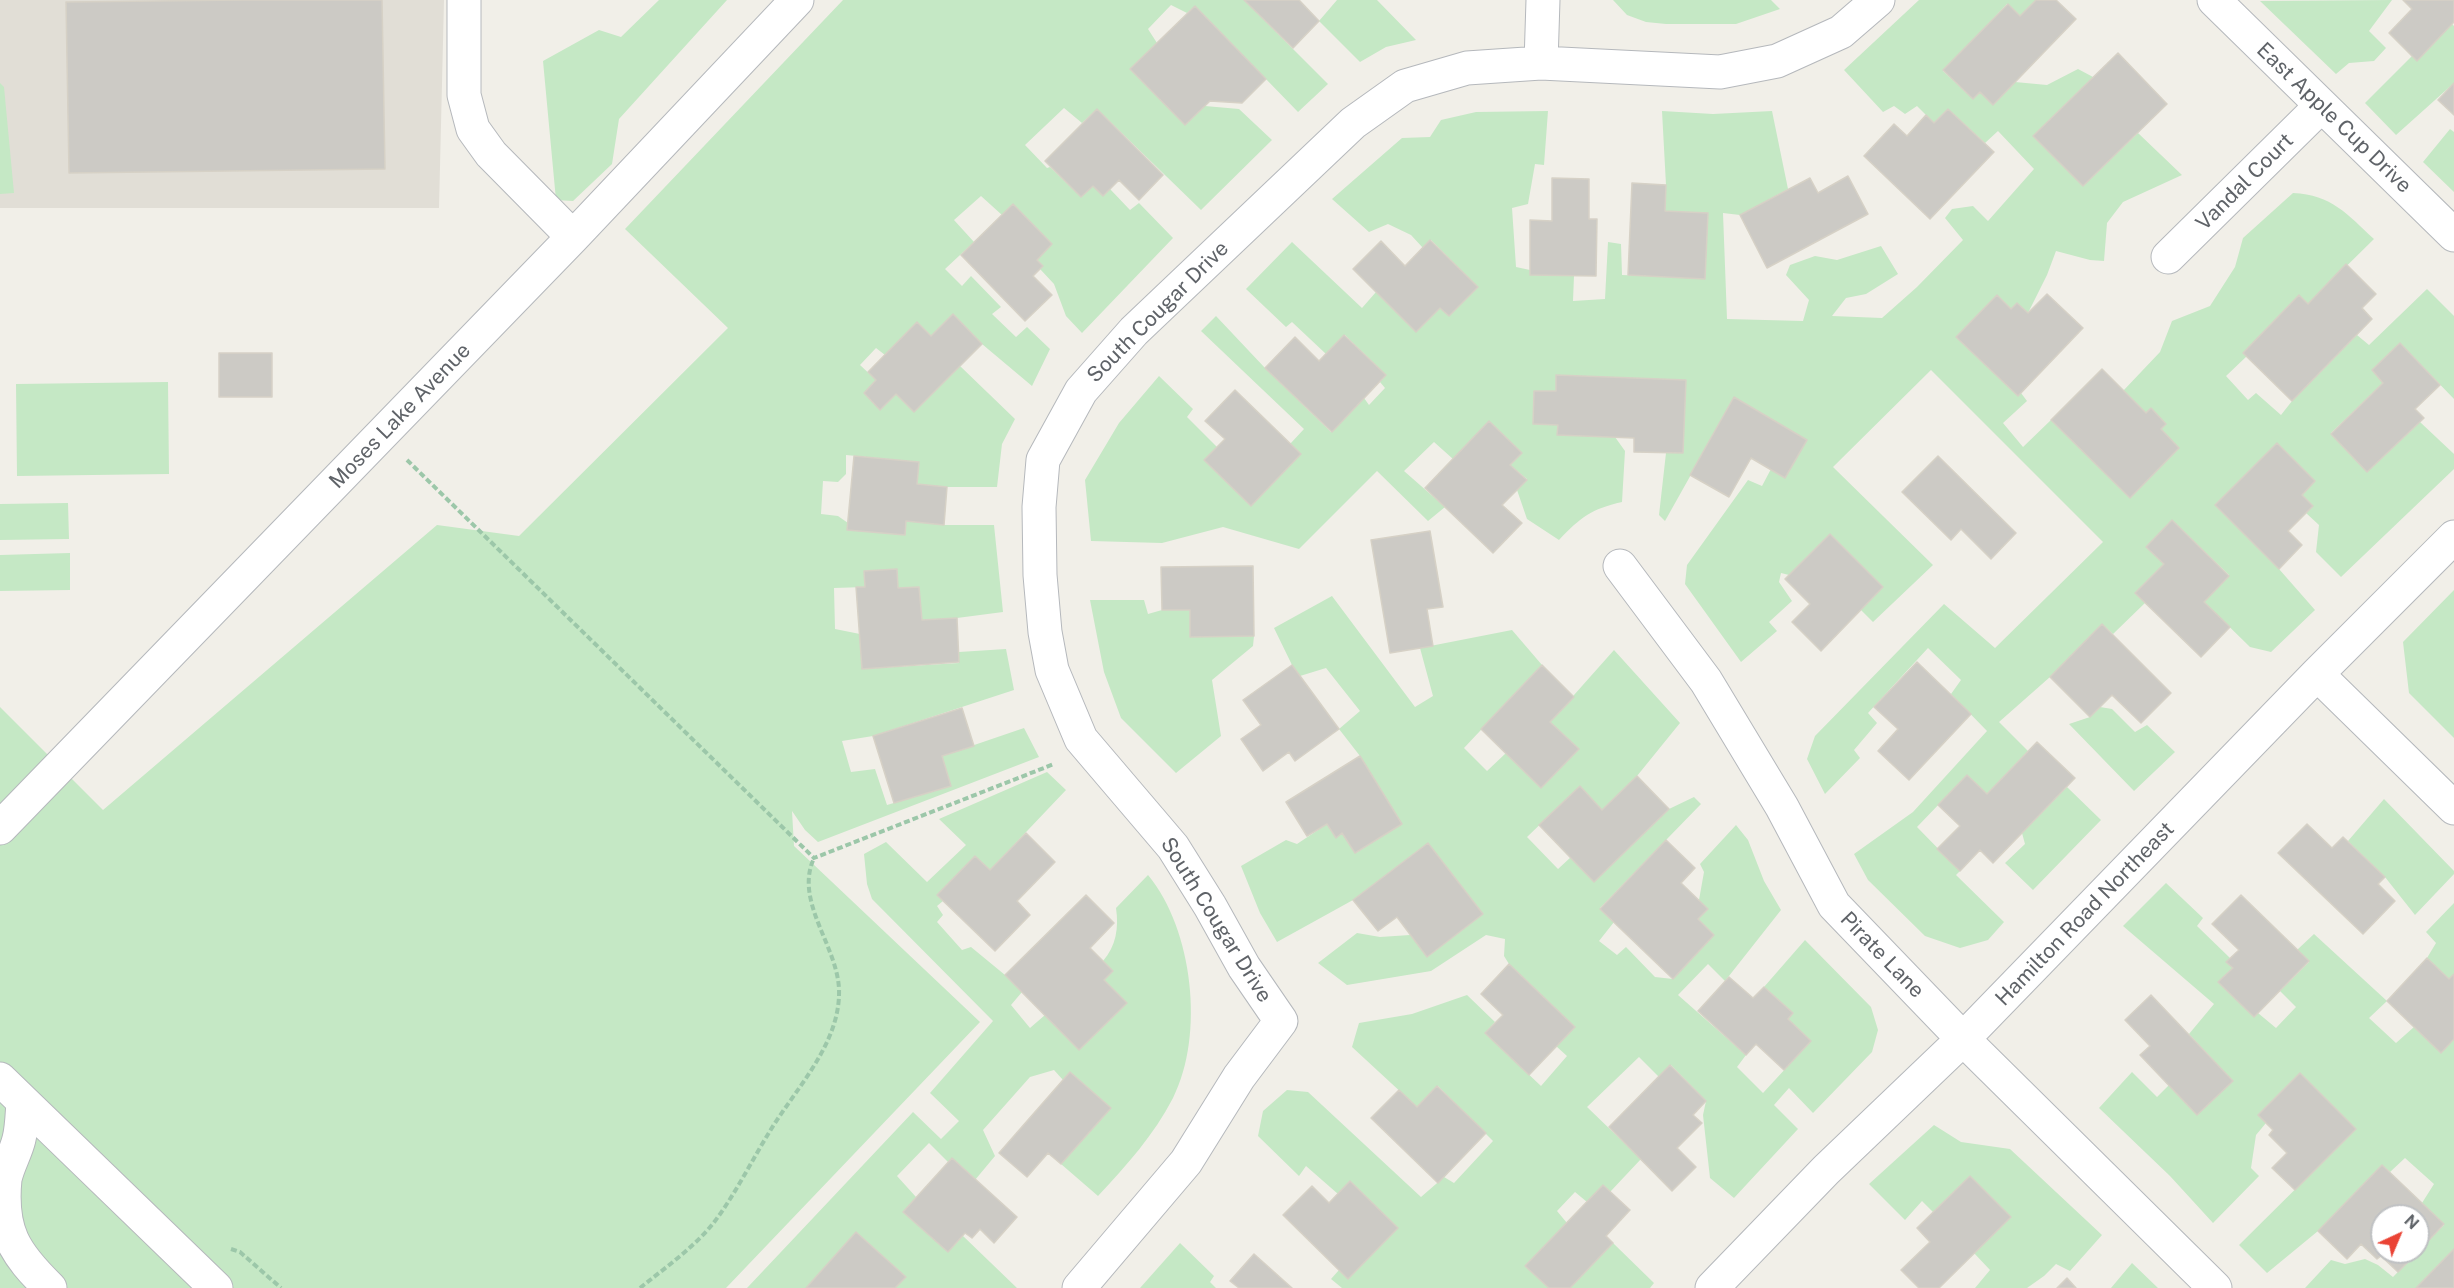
<!DOCTYPE html>
<style>
body{margin:0}
#map{position:relative;width:2454px;height:1288px;overflow:hidden;background:#f1efe8;font-family:"Public Sans",sans-serif}
canvas{display:block}
.north{position:absolute;left:2370px;top:1204px;width:60px;height:60px;box-sizing:border-box;background:#fff;border:2px solid #bfc1c3;border-radius:50%;rotate:44deg;font-size:16px;font-weight:700;line-height:24px;text-align:center;color:#5f6368}
.north::after{content:'';display:block;margin:auto;width:21px;height:27px;background:#ea4335;clip-path:polygon(50% 0,100% 100%,50% 72%,0 100%)}
</style>
<div id="map">
<canvas width="2454" height="1288"></canvas>
<div class="north">N</div>
</div>
<script>
const context = document.querySelector('canvas').getContext('2d');
context.lineJoin = 'round';
function fillPath(path, color) { context.fillStyle = color; context.fill(path, 'evenodd'); }
function strokePath(path, color, width, dash) { context.strokeStyle = color; context.lineWidth = width; context.lineCap = dash ? 'butt' : 'round'; context.setLineDash(dash || []); context.stroke(path); }
function write(font, color, halo, rows, align = 'center') {
  context.font = font + ' "Public Sans",sans-serif'; context.lineWidth = 4.5; context.setLineDash([]); context.textBaseline = 'middle'; context.strokeStyle = halo; context.fillStyle = color; for (const [text, x, y, turn = 0] of rows) {
    context.save(); context.translate(x, y); context.rotate((+turn || 0) * Math.PI / 180); context.textAlign = isNaN(turn) ? turn : align; if (halo) context.strokeText(text, 0, 0); context.fillText(text, 0, 0); context.restore();
  }
}
const education = new Path2D(`
 M0,0H444L439,208H0Z`);
const green = new Path2D(`
 M659,0H727L619,119L612,164L573,201L556,200L543,61L599,30L621,37Z
 M843,0H1244L1328,84L1298,112L1195,6L1187,13L1171,5L1148,29L1157,43L1131,69L1185,125L1205,106L1239,109L1272,140L1201,210L1097,109L1082,123L1064,108L1025,145L1047,168L1050,167L1081,197L1093,186L1110,189L1130,210L1139,203L1173,238L1082,333L1066,316L1054,284L1040,269L1042,266L1037,260L1052,244L1013,204L1002,215L981,196L954,220L974,242L945,269L962,286L971,276L1001,307L992,314L1016,337L1027,327L1050,349L1032,386L982,344L953,314L931,336L917,323L885,355L876,348L860,365L876,380L864,393L880,410L896,394L915,411L960,366L1015,419L1002,444L997,487H947L917,484L919,462L846,455V474L838,482L823,481L821,514L838,516L848,523L847,530L906,521L944,525H994L1003,612L957,618L922,620L919,587L898,588L897,569L864,571L865,587L834,588L835,629L860,634L862,669L959,663V652L1006,649L1014,690L873,736L842,741L851,772L875,769L887,805L951,786L942,756L1024,728L1039,757L818,842L805,830L792,811L794,846L980,1022L726,1288H0V707L103,810L437,525L519,536L728,328L625,229Z
 M1337,0H1377L1416,40L1386,47L1360,62L1319,21Z
 M1613,0H1771L1780,9L1736,24H1666L1646,22L1627,15Z
 M1919,0H2036L2020,16L2007,4L1943,71L1973,99L1980,92L1993,104L2015,82L2047,85L2078,69L2093,77L2033,136L2083,186L2138,133L2182,175L2123,202L2107,223L2104,261L2090,260L2056,251L2047,275L2028,313L2017,303L2011,309L1956,337L2018,396L2021,393L2027,401L2003,423L2023,447L2051,420L2130,497L2179,448L2161,429L2151,409L2146,413L2123,391L2160,352L2172,321L2210,306L2235,267L2243,238L2293,193C2332,195 2347,214 2374,239L2308,304L2299,296L2243,353L2247,356L2226,376L2248,400L2256,393L2281,415L2292,401L2357,335L2369,345L2427,289L2454,316V399L2400,343L2372,370L2383,383L2331,433L2367,472L2420,422L2454,454V469L2341,577L2316,552L2319,525L2306,513L2313,506L2302,495L2315,481L2277,444L2215,505L2279,569L2315,610L2271,652L2250,647L2204,602L2229,575L2172,520L2146,547L2164,564L2135,593L2145,603L2113,634L2102,624L2050,677L1999,722L2028,751L1987,794L1967,775L1917,827L1960,871L1956,875L2004,922L1988,940L1960,948L1925,936L1868,880L1854,854L1913,812L1987,731L1951,694L1961,680L1928,648L1868,713L1877,723L1854,750L1860,758L1825,794L1807,759L1815,736L1944,604L1995,648L2103,542L1931,370L1833,467L1933,565L1873,622L1861,610L1883,587L1830,535L1789,575L1781,573L1779,582L1792,601L1769,622L1777,631L1741,662L1685,584L1687,565L1748,480L1762,486L1771,469L1785,477L1807,440L1734,398L1665,521L1659,515L1666,453H1683L1685,380L1556,375V391H1534L1533,424L1558,425V435L1615,437L1625,451L1622,502C1591,509 1581,517 1559,540L1527,519L1517,490L1527,479L1510,465L1522,453L1489,421L1453,459L1434,442L1404,471L1445,507L1428,521L1377,471L1299,549L1223,527L1162,543L1091,541L1085,480L1119,423L1159,376L1193,409L1187,417L1217,447L1252,505L1301,454L1290,444L1304,429L1201,331L1216,316L1265,368L1331,432L1364,398L1369,405L1385,388L1380,382L1386,375L1345,335L1326,354L1292,322L1286,327L1246,289L1292,242L1362,308L1376,292L1416,332L1440,308L1449,316L1478,287L1431,240L1423,248L1411,235L1388,224L1369,232L1332,199L1402,138L1430,137L1441,120L1476,112L1548,111L1544,165L1535,164L1528,204L1512,208L1516,267L1530,270L1531,275L1574,276L1573,301L1605,299L1608,242L1621,244L1622,275L1705,278L1708,213L1665,211L1666,185L1662,111L1713,114L1772,111L1788,189L1740,215L1723,213L1727,319L1803,321L1809,300L1786,275L1790,265L1815,256L1837,260L1881,246L1898,274L1866,294L1846,298L1832,316L1882,318L1917,287L1963,240L1945,218L1952,209L1973,206L1988,221L2034,169L1998,131L1985,143L1948,109L1934,123L1917,106L1905,114L1894,106L1883,112L1844,70Z
 M2392,0L2369,31L2386,48L2374,61L2349,63L2336,74L2260,1Z
 M2452,24L2454,26V83L2396,135L2365,103L2412,56L2417,60Z
 M0,83L4,87L14,193L0,194Z
 M2450,129L2454,132V192L2423,162Z
 M168,382L169,474L17,476L16,384Z
 M68,503L69,539L0,540V504Z
 M70,553V590L0,591V555Z
 M2454,590V738L2409,693L2403,642Z
 M1332,596L1415,707L1433,696L1420,648L1512,630L1542,665L1464,748L1487,771L1506,753L1578,749L1550,722L1614,650L1680,723L1637,776L1602,810L1580,786L1527,837L1558,869L1571,857L1594,882L1669,809L1694,797L1701,804L1600,908L1614,922L1599,941L1617,955L1626,947L1655,977L1673,979L1714,935L1698,919L1707,909L1699,900L1704,872L1700,864L1736,825L1748,840L1764,881L1781,910L1725,981L1708,964L1678,995L1746,1055L1737,1067L1763,1093L1811,1041L1788,1019L1793,1013L1764,987L1805,940L1871,1007L1878,1030L1872,1052L1813,1113L1789,1088L1774,1105L1798,1129L1734,1198L1710,1178L1703,1115L1706,1101L1671,1065L1659,1077L1639,1057L1587,1107L1641,1159L1610,1192L1603,1185L1587,1202L1575,1192L1557,1211L1567,1223L1526,1266L1549,1288H1342L1331,1279L1339,1270L1349,1278L1397,1227L1350,1182L1338,1194L1306,1166L1299,1176L1258,1136L1263,1111L1287,1090L1308,1092L1421,1197L1444,1177L1454,1183L1493,1141L1438,1086L1417,1107L1352,1047L1359,1023L1412,1014L1467,995L1495,1022L1485,1033L1541,1086L1567,1056L1556,1046L1575,1027L1509,964L1504,956L1505,939L1486,935L1431,971L1347,985L1318,963L1357,933L1380,937L1410,935L1427,956L1482,914L1428,843L1353,900L1277,942L1260,913L1241,866L1286,840L1297,844L1327,824L1336,838L1342,833L1356,853L1402,824L1360,756L1339,729L1360,711L1326,668L1300,676L1292,665L1274,628Z
 M1090,600H1144L1148,614L1162,610H1190L1191,637L1254,636L1253,646L1212,680L1221,736L1176,773L1121,718L1104,672Z
 M2100,707L2112,709L2135,732L2147,725L2175,752L2134,791L2069,724L2090,717Z
 M1047,772L1066,790L990,870L975,856L937,895L943,901L937,906L943,915L937,922L962,950L971,947L1005,975L1022,992L1011,1005L1030,1028L1045,1015L1079,1050L1126,1003L1104,980L1113,971L1103,961C1116,946 1119,928 1116,908L1148,875C1193,929 1205,1035 1173,1098C1154,1135 1126,1166 1098,1196L1061,1164L1110,1108L1063,1080L1054,1070L1030,1077L983,1130L995,1156L975,1180L952,1158L948,1162L929,1143L897,1176L916,1197L904,1212L948,1252L963,1236L1017,1288H895L905,1277L806,1288H747L913,1112L941,1139L959,1121L930,1093L993,1021L872,899L867,884L864,854L886,842L927,882L966,845L939,819Z
 M2067,787L2101,820L2033,890L2005,863L2025,844L2022,833Z
 M2384,799L2454,871V874L2415,915L2385,877L2348,841Z
 M2166,883L2203,918L2197,926L2230,958L2227,962L2233,968L2219,981L2254,1017L2258,1013L2276,1028L2296,1007L2280,991L2309,962L2297,950L2314,934L2387,1001L2369,1018L2396,1043L2414,1027L2441,1053L2454,1039V1249L2416,1288H2305L2331,1260L2345,1264L2365,1259L2378,1265L2393,1277L2444,1225L2422,1203L2434,1184L2405,1158L2390,1172L2382,1165L2318,1231L2267,1273L2239,1245L2356,1129L2300,1073L2258,1115L2266,1123L2256,1135L2251,1168L2259,1176L2213,1223L2170,1176L2099,1108L2132,1072L2157,1097L2169,1085L2197,1115L2233,1081L2189,1034L2214,1004L2123,926Z
 M2454,903V974L2449,979L2427,958L2436,943L2426,932Z
 M1934,1125L1961,1142L2010,1149L2102,1235L2070,1271L2056,1264L2044,1276L2027,1288H1975L1990,1270L1974,1253L2011,1217L1970,1176L1933,1212L1922,1201L1905,1220L1869,1184Z
 M1180,1243L1214,1276L1210,1282L1216,1288H1140Z
 M1613,1243L1654,1283L1650,1288H1570Z
 M2132,1263L2158,1288H2111Z`);
const building = new Path2D(`
 M243,0H382L385,169L69,173L66,2Z
 M1244,0H1299L1319,21L1293,48Z
 M2036,0H2056L2076,19L1993,105L1980,92L1973,99L1943,70L2008,4L2020,16Z
 M2403,0H2454V22L2417,61L2389,33L2412,9Z
 M1195,6L1266,79L1242,103L1210,101L1185,125L1130,69Z
 M2118,53L2167,104L2083,186L2033,136Z
 M2454,83V115L2438,100Z
 M1097,109L1163,175L1139,200L1119,180L1103,196L1093,186L1081,197L1045,161Z
 M1948,109L1994,152L1930,219L1864,156L1894,124L1907,136L1926,115L1934,123Z
 M1848,176L1868,214L1767,268L1740,215L1810,178L1818,193Z
 M1552,178L1589,179V219H1597L1596,276L1530,275V220L1552,221Z
 M1632,183L1666,185L1665,211L1708,213L1705,279L1628,275Z
 M1013,204L1052,244L1037,260L1043,266L1033,276L1052,295L1025,321L961,255Z
 M1430,240L1478,287L1449,316L1440,308L1416,332L1353,269L1381,241L1405,266Z
 M2346,264L2376,294L2362,308L2372,319L2292,401L2243,353L2299,295L2308,304Z
 M2047,294L2083,328L2018,396L1956,337L1997,295L2011,309L2017,303L2028,313Z
 M953,314L982,344L914,412L896,394L880,410L864,393L876,380L868,372L917,322L931,336Z
 M1344,335L1386,375L1332,432L1265,368L1295,337L1319,361Z
 M2400,343L2440,385L2415,409L2424,418L2367,472L2331,434L2383,383L2372,370Z
 M219,353H272V397H219Z
 M2102,369L2146,413L2151,408L2166,424L2161,429L2179,448L2130,498L2051,420Z
 M1556,375L1686,380L1683,453L1634,452V438L1557,435L1558,425L1533,424L1534,391H1556Z
 M1235,390L1301,454L1251,506L1204,460L1225,439L1205,421Z
 M1734,397L1807,440L1785,478L1751,458L1729,497L1690,475Z
 M1489,421L1522,453L1510,465L1527,480L1502,505L1522,523L1493,553L1425,488Z
 M2277,443L2315,481L2302,495L2313,506L2288,531L2302,545L2279,569L2215,505Z
 M854,456L919,462L917,484L947,487L944,525L906,521L905,535L847,530Z
 M1938,456L2016,533L1991,559L1961,529L1951,540L1902,492Z
 M2172,520L2229,576L2204,602L2230,627L2201,657L2135,593L2164,564L2146,547Z
 M1430,531L1443,607L1427,609L1433,646L1390,653L1371,540Z
 M1830,534L1883,587L1821,651L1792,622L1810,604L1785,579Z
 M1253,566L1254,636L1190,637V610H1162L1161,567Z
 M897,569L898,588L919,587L922,620L957,618L959,662L862,669L856,587H865L864,571Z
 M2102,624L2171,693L2141,723L2112,695L2090,717L2050,677Z
 M1917,662L1971,714L1909,780L1878,751L1898,729L1874,707Z
 M1292,665L1339,729L1295,761L1289,752L1263,771L1241,739L1261,725L1243,700Z
 M1542,665L1574,697L1550,722L1579,749L1541,788L1481,729Z
 M962,708L974,746L942,756L951,786L894,803L873,736Z
 M2037,742L2075,778L1993,863L1980,850L1960,871L1937,849L1960,826L1938,805L1967,775L1987,794Z
 M1360,756L1402,824L1355,853L1342,833L1336,838L1327,824L1307,836L1286,802Z
 M1637,776L1669,809L1594,882L1539,825L1580,786L1602,810Z
 M2307,824L2332,848L2343,837L2385,877L2378,884L2395,901L2363,934L2278,853Z
 M1026,833L1055,862L1017,901L1030,915L995,951L937,895L975,856L990,870Z
 M1666,840L1695,868L1681,883L1708,909L1698,919L1714,935L1673,979L1600,909Z
 M1428,843L1483,914L1427,957L1397,917L1378,931L1353,900Z
 M1086,895L1114,923L1090,948L1113,971L1104,980L1127,1003L1079,1050L1005,975Z
 M2241,895L2309,961L2254,1017L2218,982L2233,968L2226,962L2239,950L2212,924Z
 M2427,958L2449,979L2454,974V1039L2441,1053L2387,1001Z
 M1509,964L1575,1027L1529,1075L1485,1033L1503,1015L1481,994Z
 M1729,977L1753,998L1764,987L1793,1013L1788,1019L1811,1041L1784,1070L1756,1044L1746,1055L1698,1011Z
 M2151,995L2233,1081L2197,1115L2140,1055L2150,1046L2125,1020Z
 M1670,1065L1706,1101L1693,1115L1702,1123L1677,1148L1696,1167L1672,1191L1609,1127Z
 M1070,1072L1111,1108L1061,1164L1048,1153L1027,1177L999,1153Z
 M2300,1073L2356,1129L2295,1190L2272,1168L2287,1153L2269,1135L2273,1130L2258,1115Z
 M1437,1086L1486,1133L1438,1183L1371,1118L1399,1090L1417,1107Z
 M952,1158L1017,1217L994,1243L980,1229L972,1238L965,1233L948,1252L903,1212Z
 M2382,1165L2444,1224L2418,1252V1216H2382V1252H2418L2398,1272L2381,1256L2377,1259L2361,1244L2347,1259L2318,1231Z
 M1970,1176L2011,1217L1939,1288H1919L1901,1270L1930,1242L1917,1228Z
 M1350,1181L1398,1228L1348,1279L1283,1215L1312,1186L1329,1203Z
 M1603,1185L1630,1210L1606,1236L1613,1243L1570,1288H1549L1525,1266Z
 M856,1232L906,1277L895,1288H806Z
 M2454,1249V1288H2416Z
 M1254,1254L1292,1288H1239L1230,1281Z
 M2067,1278L2076,1288H2057Z`);
const path = new Path2D(`
 M407,460L814,858L1054,764
 M231,1249L240,1252L281,1288
 M640,1288C666,1267 695,1247 715,1221C736,1193 752,1160 770,1131C796,1088 841,1043 839,989C837,945 794,901 814,858`);
const minor = new Path2D(`
 M464,0V95L473,129L491,154L573,237
 M2214,0L2454,235
 M1541,63L1543,0
 M2168,257L2321,106
 M1620,566L1706,681L1782,807L1834,905L1963,1039L2215,1288
 M2317,674L2454,808
 M0,828L573,237L797,0
 M0,1079L216,1288
 M23,1102C22,1114 22,1127 19,1139C16,1152 8,1165 5,1179C0,1231 14,1253 50,1288
 M1079,1288L1186,1162L1239,1077L1281,1021L1244,967L1210,906L1173,847L1081,739L1052,670L1045,632L1040,575L1039,507L1043,460L1081,391L1134,331L1353,123L1405,86L1467,68L1541,63L1720,72L1777,61L1841,32L1878,0
 M1712,1288L1826,1170L1963,1039L2317,674L2454,537`);
const streetNames = [
 ["East Apple Cup Drive",2334,118,44],
 ["Vandal Court",2245,182,-45],
 ["South Cougar Drive",1158,312,-45],
 ["Moses Lake Avenue",400,416,-46],
 ["Hamilton Road Northeast",2085,914,-46],
 ["South Cougar Drive",1216,920,58],
 ["Pirate Lane",1882,955,46]
];
fillPath(education, '#e1ded6');
fillPath(green, '#c5e8c5');
fillPath(building, '#cccac5');
strokePath(building, '#d6d1c6', 1.5);
strokePath(minor, '#b5b8bc', 35);
strokePath(path, '#9cc7a9', 4, [6, 3]);
strokePath(minor, '#fff', 33);
write('21px', '#5f6368', '#fff', streetNames);
</script>
